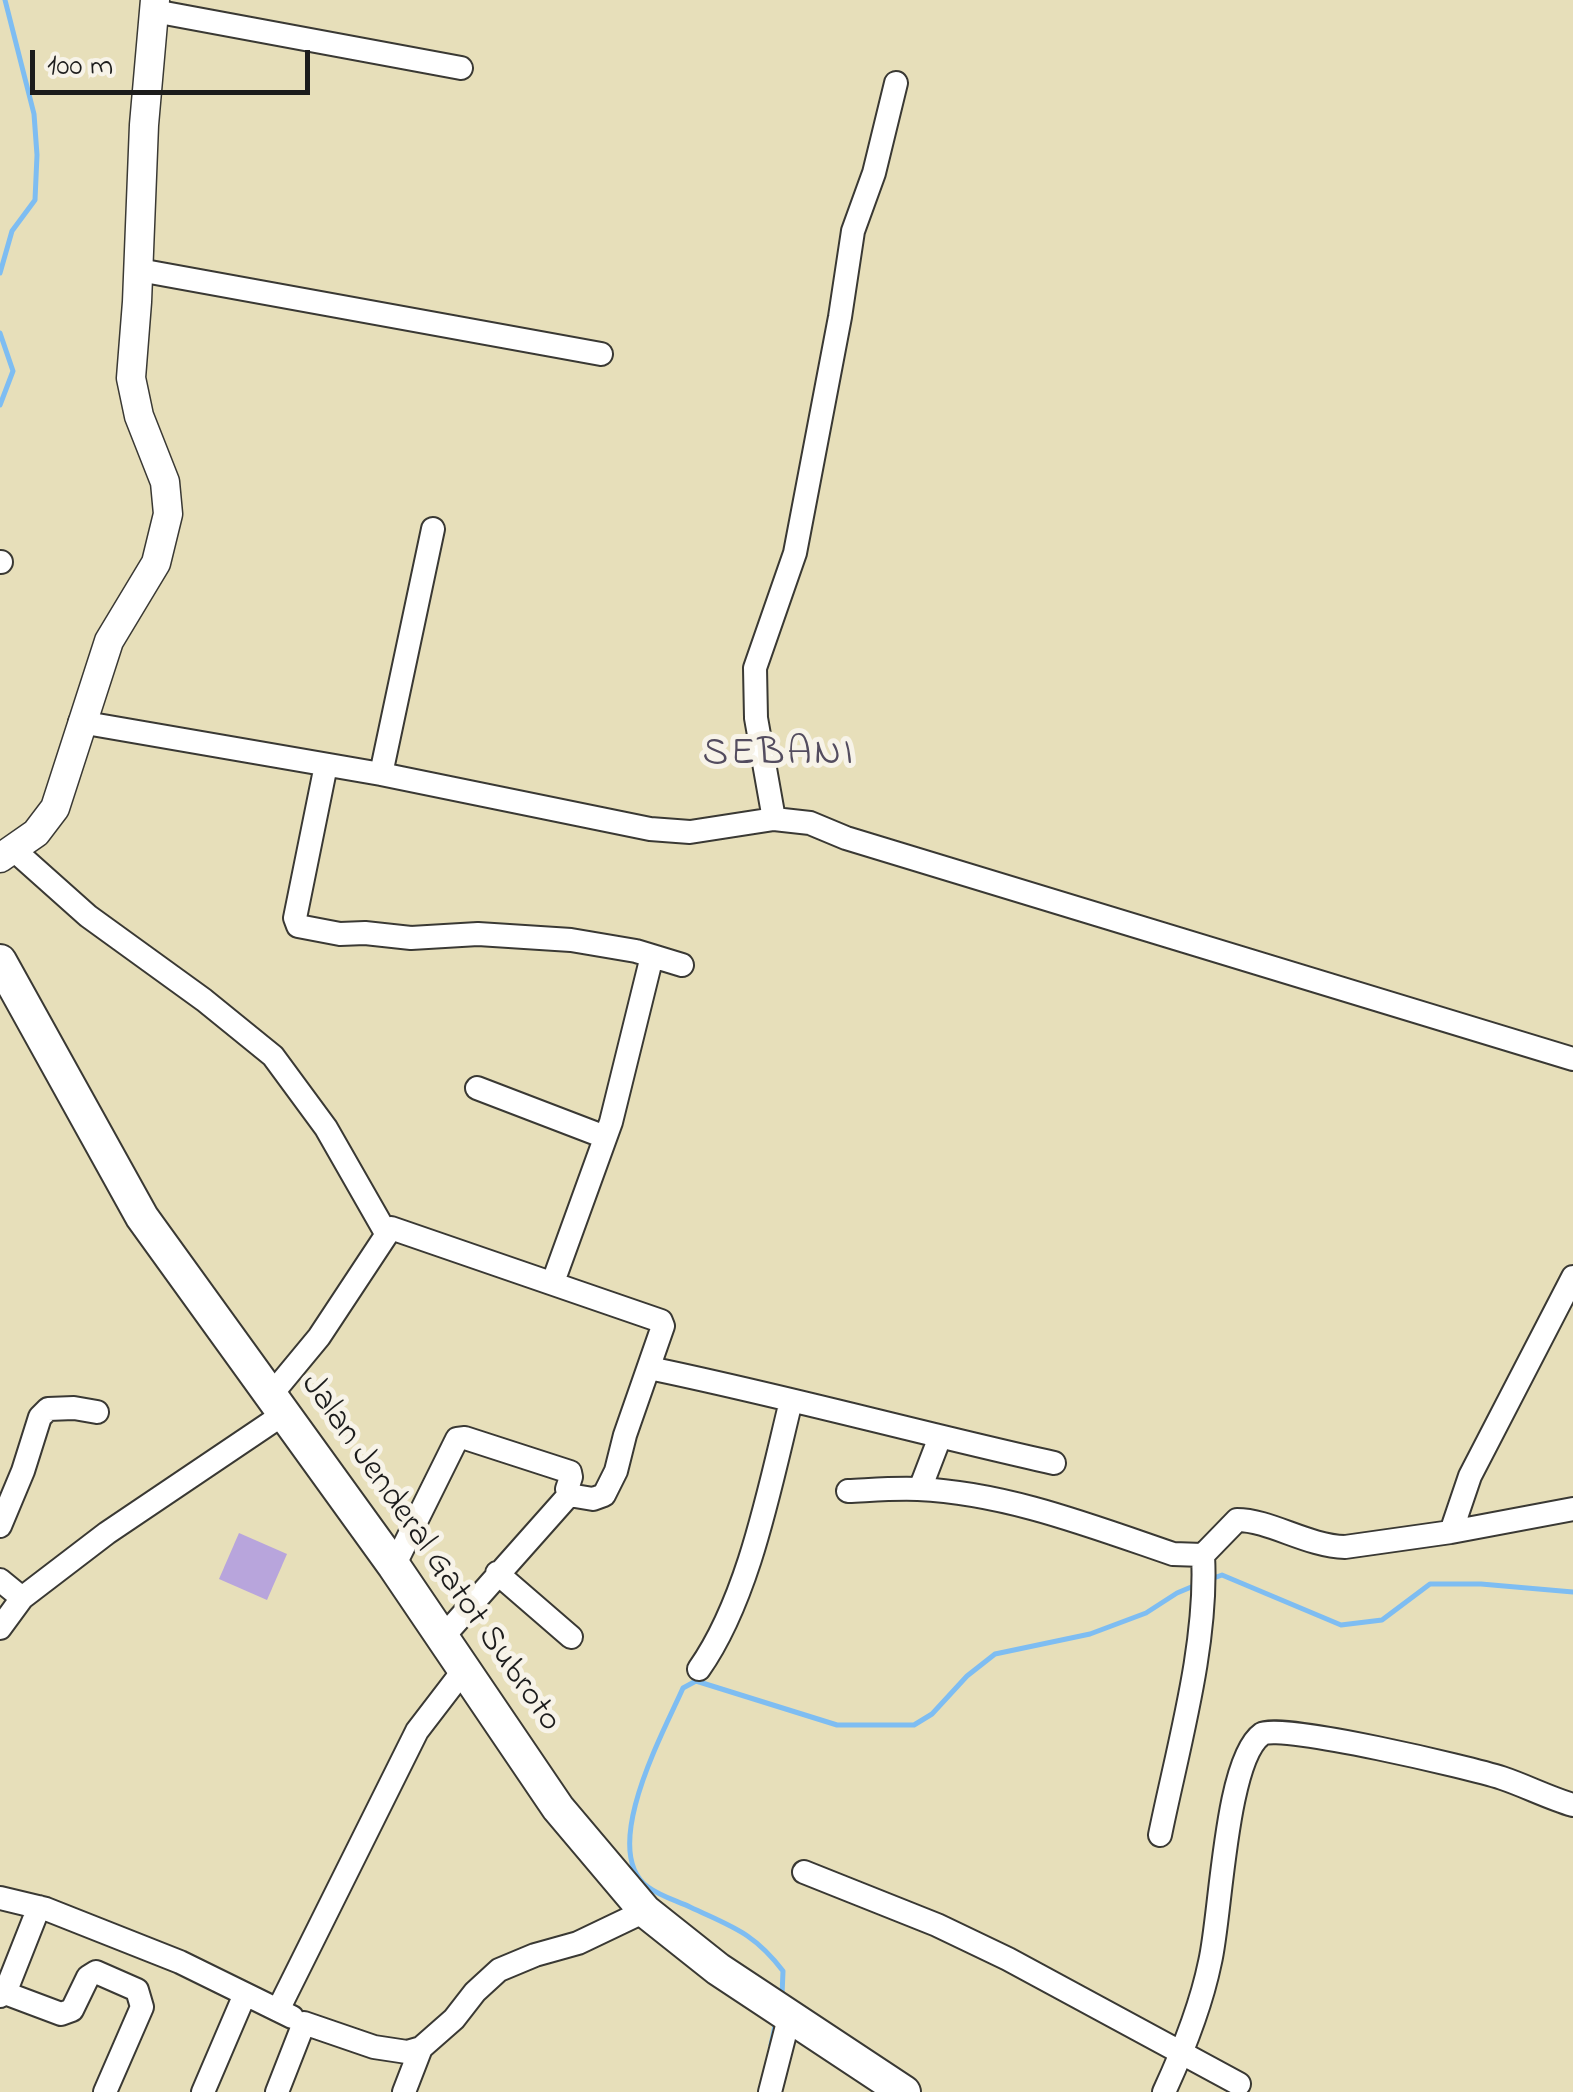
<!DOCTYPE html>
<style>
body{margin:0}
#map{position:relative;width:1573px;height:2092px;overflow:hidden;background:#e7dfba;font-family:"Indie Flower",sans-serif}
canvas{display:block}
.scale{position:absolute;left:30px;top:50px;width:280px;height:45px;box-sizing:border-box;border:5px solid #1c1c1c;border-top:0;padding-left:12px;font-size:30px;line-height:35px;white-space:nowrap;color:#1c1c1c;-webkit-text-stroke:8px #f7f3e8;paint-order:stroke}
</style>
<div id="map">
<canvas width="1573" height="2092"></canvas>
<div class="scale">100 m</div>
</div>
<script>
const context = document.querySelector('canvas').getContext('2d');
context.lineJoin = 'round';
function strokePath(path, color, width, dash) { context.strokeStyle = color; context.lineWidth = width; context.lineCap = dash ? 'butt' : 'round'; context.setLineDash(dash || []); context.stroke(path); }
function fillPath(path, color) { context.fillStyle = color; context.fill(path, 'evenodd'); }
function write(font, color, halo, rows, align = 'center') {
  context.font = font + ' "Indie Flower",sans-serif'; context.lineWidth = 10; context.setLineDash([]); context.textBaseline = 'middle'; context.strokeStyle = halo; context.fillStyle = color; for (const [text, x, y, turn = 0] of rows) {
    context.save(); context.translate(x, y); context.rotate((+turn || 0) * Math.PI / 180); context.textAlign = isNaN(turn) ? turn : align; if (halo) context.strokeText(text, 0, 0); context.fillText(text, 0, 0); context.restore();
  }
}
const stream = new Path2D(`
 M0,273L12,231L35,200L37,155L34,114L5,0
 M0,333L13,371L0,405
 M1211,1579L1222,1575L1341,1625L1382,1620L1430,1584H1481L1573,1592
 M782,1996L783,1971C753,1932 732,1927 690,1907C677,1901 660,1896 648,1887C598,1851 664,1731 683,1688L696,1681L837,1725H914L932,1714L967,1676L995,1654L1090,1634L1146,1613L1177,1593L1196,1585
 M771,2045L776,2021`);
const building = new Path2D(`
 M239,1533L287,1554L267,1600L219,1579Z`);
const minor = new Path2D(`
 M154,11L461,68
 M139,270L601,354
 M0,562H1
 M80,722L381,774L650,829L690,832L774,819L810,823L846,838L1573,1059
 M326,765L295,918L298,926L340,934L365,933L411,938L478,934L571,940L636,951L682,965
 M381,774L433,529
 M774,819L756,718L755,668L795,553L840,317L853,231L874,173L896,83
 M14,850L88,916L204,1000L273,1056L326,1128L386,1233
 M477,1088L605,1137
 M553,1282L611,1122L652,956
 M649,1368C785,1396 919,1433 1054,1463
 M271,1395L319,1337L391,1228L661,1321L663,1326L625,1435L616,1471L604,1495L593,1499L569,1495L567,1489L571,1477L570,1472L465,1438L457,1439L394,1566
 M920,1489L940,1437
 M848,1491C871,1490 895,1488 918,1489C1006,1493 1091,1526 1173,1554L1203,1555L1237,1520C1270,1520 1307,1546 1345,1547L1451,1532L1573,1509
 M0,1526L23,1471L40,1417L48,1409L74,1408L97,1412
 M1451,1532L1470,1476L1573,1277
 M497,1573L571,1637
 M0,1580L22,1598
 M0,1628L22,1598L107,1533L285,1413
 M442,1638L569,1495
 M699,1669C749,1598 770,1486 791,1401
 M1160,1835C1178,1747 1208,1644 1203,1555
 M804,1872L937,1925L1008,1959L1239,2084
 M0,1898L46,1909L180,1962L292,2017
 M5,1993L61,2014L72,2010L88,1977L96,1972L137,1990L142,2007L105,2092
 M0,1996L5,1993L39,1907
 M278,2010L417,1731L463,1671
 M203,2092L245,1994
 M277,2092L304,2023L374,2047L407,2052L421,2048L454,2019L475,1992L499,1970L535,1955L578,1943L645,1911
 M404,2092L421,2048
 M770,2092L789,2018
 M1164,2092C1183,2051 1201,2006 1210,1962C1221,1917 1225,1760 1262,1734C1280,1723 1472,1768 1502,1778C1526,1786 1549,1798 1573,1805`);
const major = new Path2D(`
 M0,858L36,833L55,808L109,641L156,563L168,514L165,482L139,416L131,378L137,302L144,125L155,0`);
const highway = new Path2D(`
 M0,961L142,1217L394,1566L558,1808L645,1911L718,1969L904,2092`);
const streetNames = [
 ["Jalan Jenderal Gatot Subroto",429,1554,55]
];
const quarterNames = [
 ["SEBANI",779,756]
];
strokePath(stream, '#7ebdf2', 5);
fillPath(building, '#b8a5dc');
strokePath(minor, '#3a3934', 26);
strokePath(major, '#3a3934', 31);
strokePath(highway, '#3a3934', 36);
strokePath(minor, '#fff', 22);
strokePath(major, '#fff', 28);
strokePath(highway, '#fff', 32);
write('35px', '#1c1c1c', '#f7f3e8', streetNames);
context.letterSpacing = '2.5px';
write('40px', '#534c5f', '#f7f3e8', quarterNames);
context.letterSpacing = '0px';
</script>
